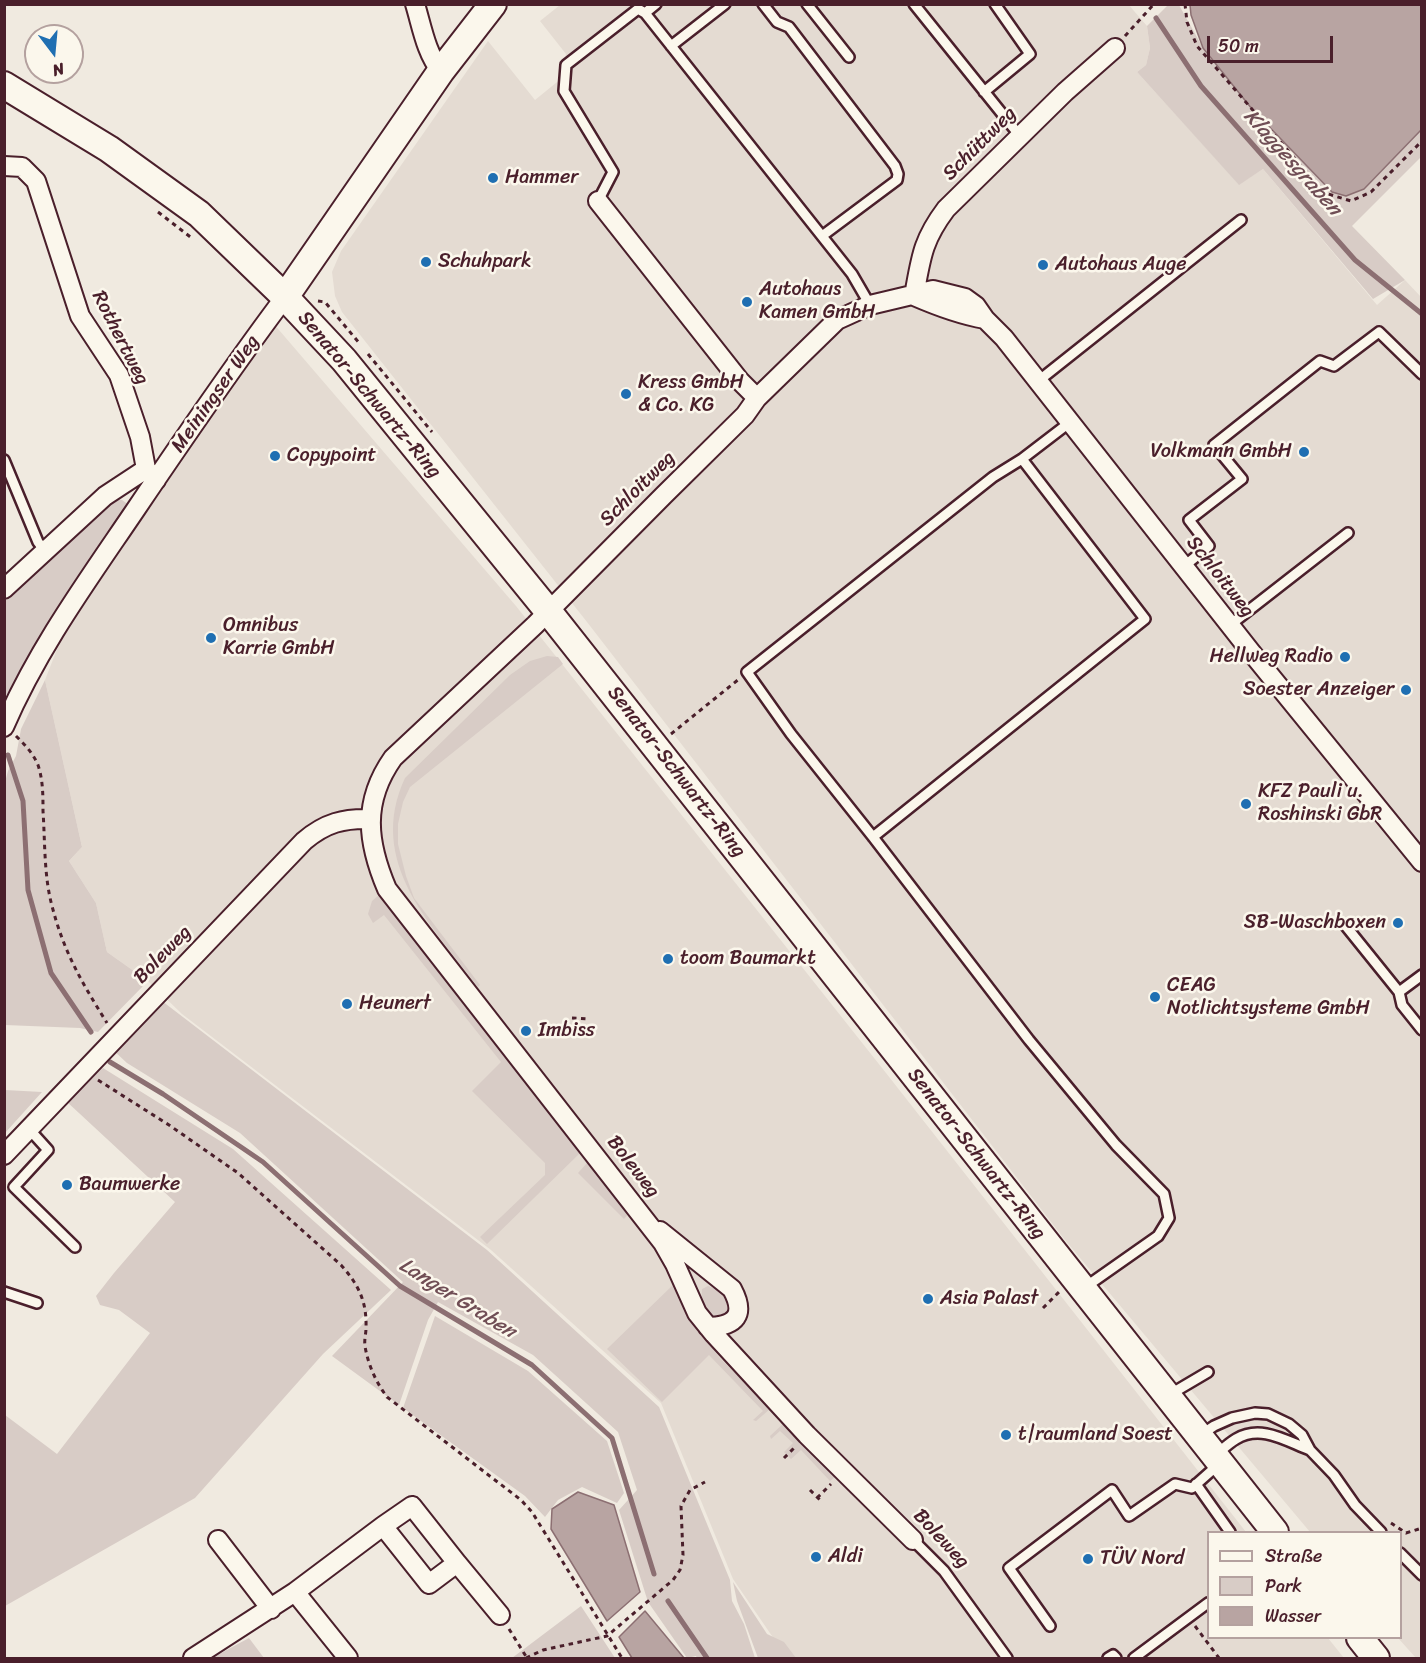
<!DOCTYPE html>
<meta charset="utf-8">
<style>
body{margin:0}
#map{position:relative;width:1426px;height:1663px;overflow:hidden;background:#f0eae0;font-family:Sriracha,sans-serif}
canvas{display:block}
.frame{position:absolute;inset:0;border:6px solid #4a1f2b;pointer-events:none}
.legend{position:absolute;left:1207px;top:1531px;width:195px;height:108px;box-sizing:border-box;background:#fbf7ec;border:2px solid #b4a19f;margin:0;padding:8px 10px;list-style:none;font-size:18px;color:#4a1f2b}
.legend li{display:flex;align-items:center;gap:12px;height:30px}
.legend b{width:30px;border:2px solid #b4a19f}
.north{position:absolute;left:24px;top:24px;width:60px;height:60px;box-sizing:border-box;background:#fbf7ec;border:2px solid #b4a19f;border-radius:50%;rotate:164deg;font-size:16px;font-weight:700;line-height:24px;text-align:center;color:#4a1f2b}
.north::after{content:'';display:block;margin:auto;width:21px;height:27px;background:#1f6fb2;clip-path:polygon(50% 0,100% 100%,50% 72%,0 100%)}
.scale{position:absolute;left:1207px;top:36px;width:126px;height:27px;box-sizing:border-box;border:3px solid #4a1f2b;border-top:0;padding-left:8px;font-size:18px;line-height:21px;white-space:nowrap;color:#4a1f2b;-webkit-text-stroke:4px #fbf7ec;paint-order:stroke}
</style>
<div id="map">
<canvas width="1426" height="1663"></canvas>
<div class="frame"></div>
<ul class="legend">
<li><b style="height:8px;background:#fbf7ec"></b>Straße</li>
<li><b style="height:16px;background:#d8ccc6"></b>Park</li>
<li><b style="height:16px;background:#b8a4a2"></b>Wasser</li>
</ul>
<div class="north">N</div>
<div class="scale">50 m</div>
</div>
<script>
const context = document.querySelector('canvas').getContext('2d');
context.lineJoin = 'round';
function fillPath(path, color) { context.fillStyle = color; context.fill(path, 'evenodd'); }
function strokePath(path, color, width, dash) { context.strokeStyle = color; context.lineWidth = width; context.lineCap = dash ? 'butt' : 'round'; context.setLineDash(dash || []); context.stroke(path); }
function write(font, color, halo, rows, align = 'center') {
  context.font = font + ' Sriracha,sans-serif'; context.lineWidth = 5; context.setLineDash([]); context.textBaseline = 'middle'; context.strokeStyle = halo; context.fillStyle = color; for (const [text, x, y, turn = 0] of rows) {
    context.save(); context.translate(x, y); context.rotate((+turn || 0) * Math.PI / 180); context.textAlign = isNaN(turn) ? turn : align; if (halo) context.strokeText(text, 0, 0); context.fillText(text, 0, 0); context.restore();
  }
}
const built = new Path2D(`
 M1128,4L1147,26L1150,48L1146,65L1137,72L1239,184L1263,169L1377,305L1405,280L1421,297V1658H1416L1398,1638H1400V1532H1310L1065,1240L587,622L342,312L335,296L332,272L341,251L488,41L535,100L562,78L566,54L540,21L560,5Z
 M273,323L516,606L886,1073L1246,1532H1208V1638H1328L1344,1658H787L733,1579L661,1403L491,1250L182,1014L148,981L107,952L96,903L69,861L82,847L45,680L70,616Z`);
const green = new Path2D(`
 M1168,5H1179L1203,48L1252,109L1332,192L1364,189L1421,130V157L1352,226L1405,280L1373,299L1263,169L1239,185L1137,72L1146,65L1150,48L1147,26Z
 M114,499L122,500L129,505L54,613L5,703V601Z
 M547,656L558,657L563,664L410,787L403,802L398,824V844L406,876L414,898L480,985L478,987C431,924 366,862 405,778L510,675L530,661Z
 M45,680L82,847L69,861L96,903L107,952L148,981L98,1032L80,1028L5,1025V782L8,771L16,756L21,729Z
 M379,895L580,1153L487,1244L480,1237L545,1175V1163L472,1091L501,1062L384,915L373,923L368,914L372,901Z
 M162,1001L487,1250L659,1407L730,1580L732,1601L744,1624L755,1658H697L696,1656L687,1658L648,1602L619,1510L637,1490L618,1432L533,1355L438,1302L428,1320L399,1405L332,1356L403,1282L240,1133L127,1063L113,1050Z
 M103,1068L233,1149L391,1290L323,1354L195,1498L5,1606V1415L57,1454L150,1333L119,1310L100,1305L96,1296L114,1273L175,1202L66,1101Z
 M5,1090L42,1092L5,1133L4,1090Z
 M588,1162L629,1213L624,1219L578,1173Z
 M675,1283L687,1317L719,1357L770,1409L756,1421L753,1420L763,1411L709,1355L662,1402L607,1349Z
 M708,1286L721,1291L728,1298V1314L720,1318L709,1315C703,1306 701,1299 702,1289Z
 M435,1316L528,1371L607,1441L624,1493L617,1503L582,1487L558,1500L545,1517L525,1496L403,1408Z
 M784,1423L836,1476L830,1481L801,1450L791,1459L784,1452L793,1443L780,1431L771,1439L770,1436Z
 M733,1582L767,1634L784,1642L796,1658H758L737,1601Z
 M581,1606L615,1658H512Z
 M249,1638L264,1658H212Z`);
const water = new Path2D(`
 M1190,5H1421V130L1364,189L1346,196L1332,192L1252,109L1203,48L1191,15Z
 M578,1492L614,1505L640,1592L607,1621L551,1529L552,1509Z
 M645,1611L684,1658H632L619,1637Z`);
const stream = new Path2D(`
 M1156,18L1201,86L1355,260L1422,314
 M8,755L23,801L28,890L51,973L91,1032
 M110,1062L163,1094L263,1162L400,1286L532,1365L612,1438L654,1574
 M668,1601L707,1658`);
const path = new Path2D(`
 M1185,4L1187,22L1197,46L1325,193L1351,201L1371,192L1422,141
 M1125,36L1154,4
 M158,212L193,239
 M318,301L325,302L360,344
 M368,354L432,432
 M671,734L739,679
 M16,736C25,745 33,753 38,765C43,780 43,795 43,811C45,841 44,873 51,902C63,951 81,981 107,1023
 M572,1018L588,1019
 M98,1080L169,1125L238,1173L341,1265C358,1284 367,1301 366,1328C366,1334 364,1340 365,1346C368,1365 376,1382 387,1397L521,1500L532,1512L622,1658
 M1043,1308L1059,1292
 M784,1458L795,1447
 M810,1490L820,1500
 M817,1498L831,1484
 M1391,1523L1406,1533L1422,1528
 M1195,1626L1219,1658
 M509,1629L527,1658
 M526,1658L543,1650L607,1636L673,1580L680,1570L683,1555L681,1506L690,1490L705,1482`);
const lane = new Path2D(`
 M763,4L777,22L789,27L895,166L898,174L897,180L822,236
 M807,4L849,57
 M914,4L1020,136
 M645,13L656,4
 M671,46L725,4
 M984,92L1030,54L995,4
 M598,201L613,172L564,91L566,65L638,9L645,13L852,274L870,305
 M1037,382L1241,220
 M1022,459L1069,423
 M4,460L38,542L45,551
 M1183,567L1209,546L1189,520L1242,479L1214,445L1320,361L1334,366L1379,332L1422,374
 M1230,625L1348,533
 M873,837L1145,619L1022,459L993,477L747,672L791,734L873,837L1029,1040L1116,1145L1164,1194L1169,1218L1158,1236L1084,1288
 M1345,925L1399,992L1422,975
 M1399,992L1402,1005L1422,1030
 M29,1129L48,1150L14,1187L75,1247
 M4,1292L37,1303
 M1169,1395L1208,1372
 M1202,1434L1214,1426L1232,1418L1255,1413L1268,1414L1289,1424L1302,1435L1310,1450L1334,1475L1355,1505L1381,1532
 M1217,1454C1223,1449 1229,1443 1236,1439C1261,1424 1286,1441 1310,1450
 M1196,1484L1230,1532
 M913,1540L944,1571L1007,1658
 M1400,1553L1422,1575
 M1050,1626L1009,1568L1112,1490L1129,1516L1175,1484L1192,1488L1219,1464
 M1108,1658L1113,1655L1116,1658
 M1134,1658L1208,1603`);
const street = new Path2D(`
 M415,4C422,27 426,53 441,71
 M4,166L22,167L36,181L80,316L119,375L140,437L146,469L156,480
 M598,201L740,381L757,398
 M914,296C921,258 922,241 946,209L1065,92L1115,48
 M914,296C937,306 961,315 985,319
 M4,589L105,496L146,469
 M4,727C38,648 88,580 136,509C184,438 233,366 285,297
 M4,1155L304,841C325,823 344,818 371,819
 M660,1231L732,1289C746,1315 736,1326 708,1327
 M383,1526L412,1506L457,1563
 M218,1540L271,1609
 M913,1540L807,1435L714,1334L697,1313L675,1264L663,1243L387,889C367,842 362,802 393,758L535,625L664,495L745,415L757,398L837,320L870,305L933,290L965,298L976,306L985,319L1004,338L1251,652L1422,862
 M295,1592L348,1658
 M193,1658L295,1592L383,1526L429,1584L457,1563L500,1615`);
const secondary = new Path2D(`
 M4,85L109,149L199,214L285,297L344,360L548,611L1275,1532
 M285,297L441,71L493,4
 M1360,1638L1376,1658`);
const markers = [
 [493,178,6,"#1f6fb2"],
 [426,262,6,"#1f6fb2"],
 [1043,265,6,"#1f6fb2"],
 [747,302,6,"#1f6fb2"],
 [626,394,6,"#1f6fb2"],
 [1304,452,6,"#1f6fb2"],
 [275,456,6,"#1f6fb2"],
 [211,638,6,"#1f6fb2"],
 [1345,657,6,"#1f6fb2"],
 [1406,690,6,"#1f6fb2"],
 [1246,804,6,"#1f6fb2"],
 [1398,923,6,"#1f6fb2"],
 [668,959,6,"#1f6fb2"],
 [1155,997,6,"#1f6fb2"],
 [347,1004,6,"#1f6fb2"],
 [526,1031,6,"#1f6fb2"],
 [67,1185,6,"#1f6fb2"],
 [928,1299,6,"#1f6fb2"],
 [1006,1435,6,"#1f6fb2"],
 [816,1557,6,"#1f6fb2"],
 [1088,1559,6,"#1f6fb2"]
];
const streetNames = [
 ["Schüttweg",980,144,-45],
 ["Rothertweg",120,338,63],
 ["Meiningser Weg",216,394,-55],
 ["Senator-Schwartz-Ring",369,395,50],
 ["Schloitweg",638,489,-45],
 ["Schloitweg",1220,577,52],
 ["Senator-Schwartz-Ring",676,772,52],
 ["Boleweg",163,955,-46],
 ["Senator-Schwartz-Ring",976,1154,52],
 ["Boleweg",633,1167,52],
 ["Boleweg",941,1539,47]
];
const poiNames = [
 ["Hammer",505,178],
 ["Schuhpark",438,262],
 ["Autohaus Auge",1055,265],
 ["Autohaus",759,290],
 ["Kamen GmbH",759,313],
 ["Kress GmbH",638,383],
 ["& Co. KG",638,406],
 ["Volkmann GmbH",1292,452,"right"],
 ["Copypoint",287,456],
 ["Omnibus",223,626],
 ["Karrie GmbH",223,649],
 ["Hellweg Radio",1333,657,"right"],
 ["Soester Anzeiger",1394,690,"right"],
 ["KFZ Pauli u.",1258,792],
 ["Roshinski GbR",1258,815],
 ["SB-Waschboxen",1386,923,"right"],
 ["toom Baumarkt",680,959],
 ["CEAG",1167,986],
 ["Notlichtsysteme GmbH",1167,1009],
 ["Heunert",359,1004],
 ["Imbiss",538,1031],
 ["Baumwerke",79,1185],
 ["Asia Palast",940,1299],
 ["t|raumland Soest",1018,1435],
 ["Aldi",828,1557],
 ["TÜV Nord",1100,1559]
];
const waterNames = [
 ["Klaggesgraben",1292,163,48],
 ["Langer Graben",457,1299,32]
];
fillPath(built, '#e4dbd2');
fillPath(green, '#d8ccc6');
fillPath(water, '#b8a4a2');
strokePath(water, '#8c6f72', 1.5);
strokePath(stream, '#8c6f72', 5);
strokePath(lane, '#4a1f2b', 14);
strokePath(street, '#4a1f2b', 22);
strokePath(secondary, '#4a1f2b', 30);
strokePath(path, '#4a1f2b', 3, [4.5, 4.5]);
strokePath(lane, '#fbf7ec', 9);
strokePath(street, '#fbf7ec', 18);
strokePath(secondary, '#fbf7ec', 26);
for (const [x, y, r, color] of markers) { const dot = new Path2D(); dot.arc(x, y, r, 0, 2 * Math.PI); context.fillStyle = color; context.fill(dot); strokePath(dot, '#fbf7ec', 2); }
write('20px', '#4a1f2b', '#fbf7ec', streetNames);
write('20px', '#4a1f2b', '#fbf7ec', poiNames, 'left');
write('italic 21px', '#704e55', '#fbf7ec', waterNames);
</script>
